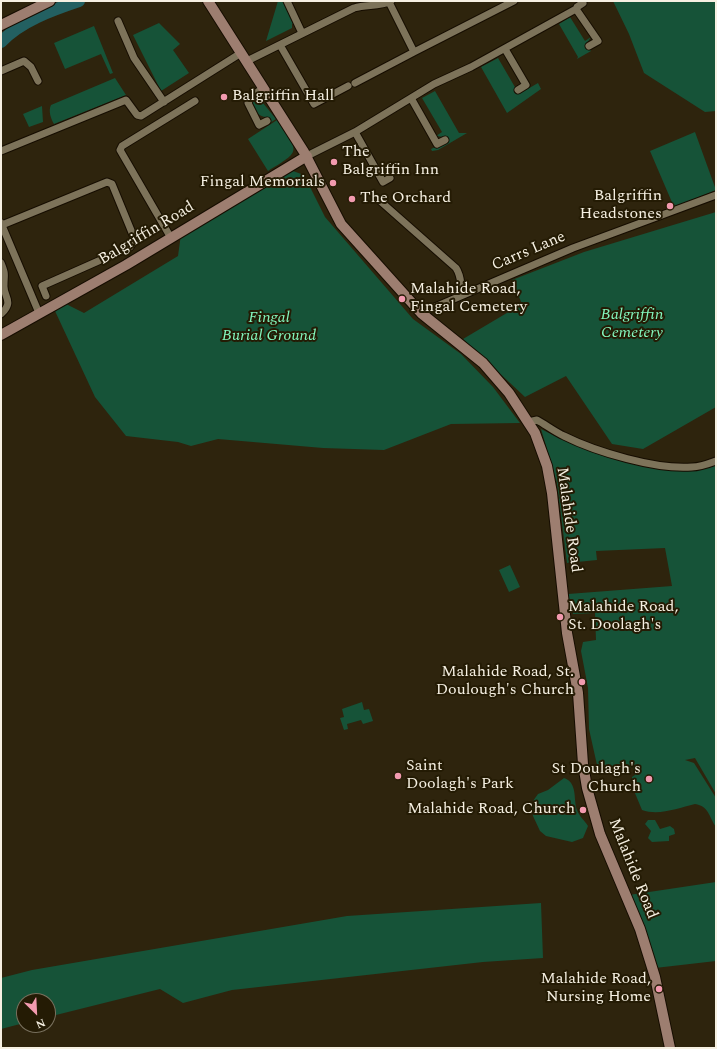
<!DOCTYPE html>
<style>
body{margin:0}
#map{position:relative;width:717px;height:1049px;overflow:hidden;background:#2e240d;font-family:Spectral,serif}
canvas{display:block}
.frame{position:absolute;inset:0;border:2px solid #f6f0e2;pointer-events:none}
.north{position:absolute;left:16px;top:993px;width:40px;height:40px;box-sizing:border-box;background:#241b04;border:1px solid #78705d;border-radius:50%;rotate:156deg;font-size:11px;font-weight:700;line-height:16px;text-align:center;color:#f6f0e2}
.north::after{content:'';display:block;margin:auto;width:14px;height:18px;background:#f29aaf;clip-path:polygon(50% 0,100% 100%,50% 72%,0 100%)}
</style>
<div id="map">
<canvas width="717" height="1049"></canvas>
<div class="frame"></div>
<div class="north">N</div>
</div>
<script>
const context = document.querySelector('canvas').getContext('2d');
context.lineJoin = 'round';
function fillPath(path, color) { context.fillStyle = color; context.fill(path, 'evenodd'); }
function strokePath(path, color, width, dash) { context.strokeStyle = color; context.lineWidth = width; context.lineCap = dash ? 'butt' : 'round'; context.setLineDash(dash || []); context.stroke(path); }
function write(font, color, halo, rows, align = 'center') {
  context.font = font + ' Spectral,serif'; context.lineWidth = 4; context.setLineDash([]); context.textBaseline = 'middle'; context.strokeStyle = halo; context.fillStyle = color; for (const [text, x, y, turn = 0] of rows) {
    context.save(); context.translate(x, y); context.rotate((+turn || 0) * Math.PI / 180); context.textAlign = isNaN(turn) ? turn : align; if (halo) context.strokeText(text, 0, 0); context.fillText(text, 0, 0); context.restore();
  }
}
const green = new Path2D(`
 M278,1H284L294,23L292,24V28L266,41Z
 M613,1H716V111L705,112L644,73L629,34Z
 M570,17L585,41L591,37L587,43L591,51L577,59L578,57L559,24Z
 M159,23L180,44L173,50L189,73L161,91L133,35Z
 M94,26L113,73L110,74L101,54L65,69L54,43Z
 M498,58L519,94L538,83L541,89L507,113L481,67Z
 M115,78L126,95L54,124C51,119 48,111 51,105Z
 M435,91L459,133H467L438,150L432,151L431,149L446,142L444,137L436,136L442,132L422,98Z
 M258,97L276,119L270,123L267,117C258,117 253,110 252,101Z
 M42,106L43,122L29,127L23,114Z
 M277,120C299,153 302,150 268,171L248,139Z
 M695,132L716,190L674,207L650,151Z
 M293,171L304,175L325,217L413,319L461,354L493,387L520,423L451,424L384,450L323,448L218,439L191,446L178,442L126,436L95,397L55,311L66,304L84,313L178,256L181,234Z
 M716,212V407L643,449L612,444L566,376L525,397L463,339L522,304L512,280L584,252Z
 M541,429C582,451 670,482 716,465V794L695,758L685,760L694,763L716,798V827C709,817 709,806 695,804C678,808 659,816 642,810L632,786V777L635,775L633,767L599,774L589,729L588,688L581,651L583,642L596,640L595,613L573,614L568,594L672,586L665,548L596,551L597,560L567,563L557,483Z
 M510,565L520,587L509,592L499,570Z
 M362,702L364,710L369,709L373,721L363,724L361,720L347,724L348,729L344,730L340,718L344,717L342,709Z
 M564,778C578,783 573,799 577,810C579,816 585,821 588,826L583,838L572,842L546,836L540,831L533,816L532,808L533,801L538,794L548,790Z
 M648,820H655L660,829L670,826L674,829L675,834L669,836V841L652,842L648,838L651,831L645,824Z
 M716,882V961L655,968L629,895Z
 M541,903L543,958L483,962L232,990L183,1003L160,989L48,1017V1001H24V1023L1,1029V978L32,970L347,916Z`);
const river = new Path2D(`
 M1,42C21,21 52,10 79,1`);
const street = new Path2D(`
 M287,1L302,33
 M576,9L598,41L589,46
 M118,21L134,58L164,102
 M280,45L314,104L348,86
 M505,49L526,85L518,90
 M414,52L514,1
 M247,61L354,8C367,4 379,7 391,1
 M1,71L24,61L31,67L38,81
 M355,83L414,52L389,2
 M264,88L251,96L248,103L259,125L267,121
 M411,98L437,144L445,140
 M355,132L383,182L390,178
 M1,151L126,100L137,115L141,116L241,53
 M307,156L355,132L434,84L471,67L576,9L577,7L583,3
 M379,200L456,268C462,277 460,285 463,295
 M1,223L39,313
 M2,225L107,182L112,184L135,240L130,247L42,286L46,296
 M171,238L120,150L122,146L195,101
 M1,263C6,275 4,274 4,285C3,297 15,301 1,314
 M421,313L573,248L716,195
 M528,422L537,420C546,425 555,432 564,436C596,452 657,470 692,467C701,467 708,464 716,461`);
const secondary = new Path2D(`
 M208,1L304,152L341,224L421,313L483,363L509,393L535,433L547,466L552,493L567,633L578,693L583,764L587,788L600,834L640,929L655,977L670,1048
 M1,25L50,1
 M1,335L126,265L307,156`);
const markers = [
 [224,97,4,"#f29aaf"],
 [334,162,4,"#f29aaf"],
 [333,183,4,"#f29aaf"],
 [352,199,4,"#f29aaf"],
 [670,206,4,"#f29aaf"],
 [402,299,4,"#f29aaf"],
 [560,617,4,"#f29aaf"],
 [582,682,4,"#f29aaf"],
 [398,776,4,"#f29aaf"],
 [649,779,4,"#f29aaf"],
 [583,810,4,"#f29aaf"],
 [659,989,4,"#f29aaf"]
];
const poiNames = [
 ["Balgriffin Hall",232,97],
 ["The",342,153],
 ["Balgriffin Inn",342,171],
 ["Fingal Memorials",325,183,"right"],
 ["Balgriffin",662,197,"right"],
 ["Headstones",662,215,"right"],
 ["The Orchard",360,199],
 ["Malahide Road,",410,290],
 ["Fingal Cemetery",410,308],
 ["Malahide Road,",568,608],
 ["St. Doolagh's",568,626],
 ["Malahide Road, St.",574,673,"right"],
 ["Doulough's Church",574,691,"right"],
 ["Saint",406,767],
 ["Doolagh's Park",406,785],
 ["St Doulagh's",641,770,"right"],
 ["Church",641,788,"right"],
 ["Malahide Road, Church",575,810,"right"],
 ["Malahide Road,",651,980,"right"],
 ["Nursing Home",651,998,"right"]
];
const streetNames = [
 ["Balgriffin Road",147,234,-31],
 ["Carrs Lane",529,252,-23],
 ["Malahide Road",568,520,82],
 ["Malahide Road",632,869,68]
];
const parkNames = [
 ["Balgriffin",632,316],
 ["Cemetery",632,334],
 ["Fingal",269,319],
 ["Burial Ground",269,337]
];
fillPath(green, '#165338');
strokePath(river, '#236061', 12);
strokePath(street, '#160d00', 9);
strokePath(secondary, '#160d00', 12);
strokePath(street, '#7d735a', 7);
strokePath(secondary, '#9d7e70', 10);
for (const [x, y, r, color] of markers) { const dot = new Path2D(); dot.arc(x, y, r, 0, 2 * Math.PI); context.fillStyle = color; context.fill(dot); strokePath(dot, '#241b04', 1.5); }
write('16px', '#f6f0e2', '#241b04', poiNames, 'left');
write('16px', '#f6f0e2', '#241b04', streetNames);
write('italic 16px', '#83f7be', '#241b04', parkNames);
</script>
